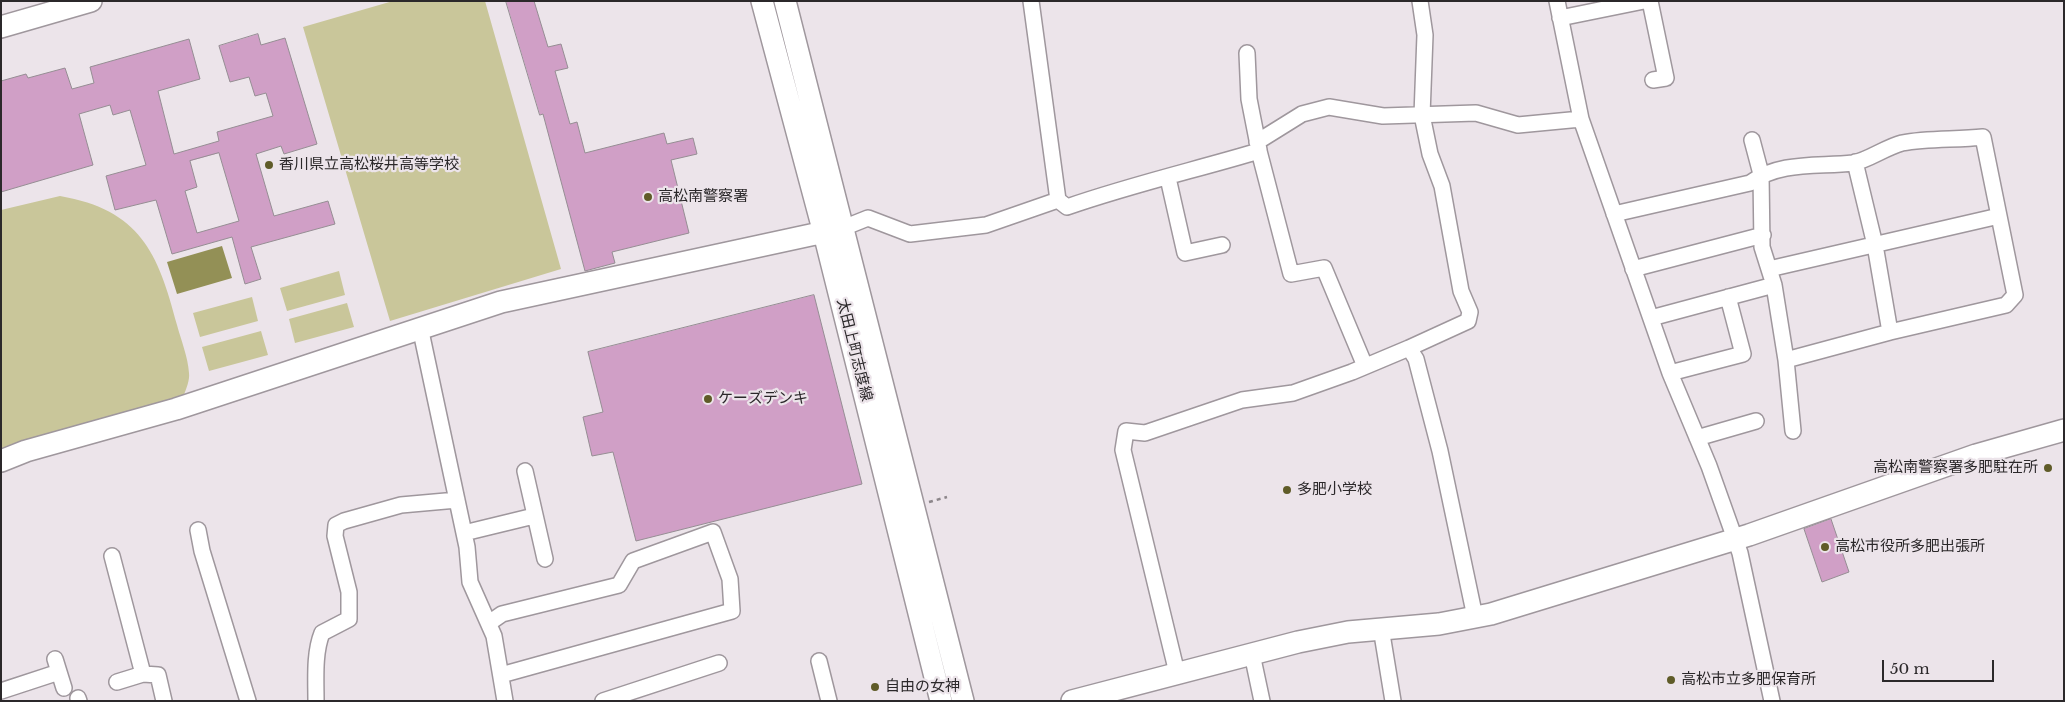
<!DOCTYPE html>
<meta charset="utf-8">
<style>
body{margin:0}
#map{position:relative;width:2065px;height:702px;overflow:hidden;background:#ece4ea;font-family:"Libre Baskerville",serif}
canvas{display:block}
.frame{position:absolute;inset:0;border:2px solid #2b282a;pointer-events:none}
.scale{position:absolute;left:1882px;top:660px;width:112px;height:22px;box-sizing:border-box;border:2px solid #2b282a;border-top:0;padding-left:6px;font-size:15px;line-height:18px;white-space:nowrap;color:#2b282a;-webkit-text-stroke:4px #ece4ea;paint-order:stroke}
</style>
<div id="map">
<canvas width="2065" height="702"></canvas>
<div class="frame"></div>
<div class="scale">50 m</div>
</div>
<script>
const context = document.querySelector('canvas').getContext('2d');
context.lineJoin = 'round';
function fillPath(path, color) { context.fillStyle = color; context.fill(path, 'evenodd'); }
function strokePath(path, color, width, dash) { context.strokeStyle = color; context.lineWidth = width; context.lineCap = dash ? 'butt' : 'round'; context.setLineDash(dash || []); context.stroke(path); }
function write(font, color, halo, rows, align = 'center') {
  context.font = font + ' "Libre Baskerville","Noto Sans JP",serif'; context.lineWidth = 4.5; context.setLineDash([]); context.textBaseline = 'middle'; context.strokeStyle = halo; context.fillStyle = color; for (const [text, x, y, turn = 0] of rows) {
    context.save(); context.translate(x, y); context.rotate((+turn || 0) * Math.PI / 180); context.textAlign = isNaN(turn) ? turn : align; if (halo) context.strokeText(text, 0, 0); context.fillText(text, 0, 0); context.restore();
  }
}
const green = new Path2D(`
 M393,1H485L561,269L390,321L303,27Z
 M60,196C140,210 158,252 177,325C181,340 188,357 189,373C190,380 186,389 184,395L1,451V210Z
 M339,271L345,295L287,311L280,288Z
 M252,297L258,321L200,337L193,313Z
 M347,303L354,327L295,343L289,319Z
 M261,331L268,355L209,371L202,347Z`);
const water = new Path2D(`
 M222,246L232,278L177,294L167,262Z`);
const building = new Path2D(`
 M506,1H534L548,47L561,44L568,68L555,71L570,124L577,122L585,153L664,133L667,144L693,138L697,154L671,160L689,233L612,252L615,263L585,271L543,114L540,115Z
 M258,34L261,45L285,38L317,144L284,154L281,146L256,154L274,216L328,201L335,224L251,247L261,279L245,284L232,237L172,254L156,200L115,210L106,176L146,165L130,110L113,115L110,105L79,114L93,165L1,192V81L26,74L28,78L65,68L72,89L94,83L90,67L189,39L200,79L158,91L174,154L219,141L217,132L273,116L266,93L255,96L249,77L230,82L219,46ZM219,153L239,221L197,233L185,191L197,187L190,161Z
 M814,295L862,484L636,541L613,452L592,456L583,417L603,412L588,352Z
 M1831,519L1849,572L1822,582L1804,529Z`);
const path = new Path2D(`
 M929,502L947,497`);
const street = new Path2D(`
 M1031,1L1058,200
 M1557,1L1581,119L1670,373L1709,466L1740,553L1772,701
 M1650,1L1666,78L1653,80
 M1560,18L1644,1
 M1247,53L1249,99L1259,150
 M1752,140L1761,174L1762,247L1774,285L1786,360L1793,431
 M1257,142L1302,114L1329,107L1383,116L1476,113L1518,125L1581,119
 M1855,162L1875,245L1890,332
 M1168,178L1185,253L1222,245
 M1614,214L1750,183C1780,161 1818,167 1853,163C1867,161 1886,147 1902,143C1928,138 1957,140 1983,137L1999,216
 M843,228L868,218L910,234L986,225L1058,200L1067,207C1130,185 1195,170 1259,151L1291,274L1324,268L1365,366
 M1633,269L1763,235
 M1769,269L1999,216L2015,295L2006,305L1890,332L1786,360
 M1651,318L1774,285
 M420,327L467,547L470,582L494,636L505,701
 M1409,348L1468,321L1470,312L1461,291L1442,186L1430,154L1422,115L1425,35L1420,1
 M1670,373L1743,354L1728,297
 M1697,438L1756,421
 M525,471L545,559
 M198,530L202,551L248,701
 M464,533L534,516
 M112,556L143,674L158,675L164,701
 M489,623L502,614L619,585L633,561L713,532L730,579L732,611L501,675
 M1381,628L1393,701
 M1252,654L1262,701
 M55,659L64,688
 M819,661L829,701
 M1177,673L1123,450L1126,431L1145,433L1242,400L1293,393L1352,372L1409,348L1416,359L1440,451L1475,617
 M117,682L143,674
 M1,691L59,672
 M78,698L79,701
 M316,701C316,679 314,653 322,633L349,619V592L335,536L336,525L344,521L401,505L457,500
 M603,701L719,663`);
const secondary = new Path2D(`
 M762,1L824,233L941,701
 M785,1L963,701
 M1,27L91,1
 M1,461L26,451L176,409L501,302L843,228
 M1072,701L1298,642L1348,632L1439,624L1491,614L1749,535L1976,455L2064,430`);
const markers = [
 [269,165,5,"#5f5b28"],
 [648,197,5,"#5f5b28"],
 [708,399,5,"#5f5b28"],
 [2048,468,5,"#5f5b28"],
 [1287,490,5,"#5f5b28"],
 [1825,547,5,"#5f5b28"],
 [1671,680,5,"#5f5b28"],
 [875,687,5,"#5f5b28"]
];
const poiNames = [
 ["香川県立高松桜井高等学校",279,165],
 ["高松南警察署",658,197],
 ["ケーズデンキ",718,399],
 ["高松南警察署多肥駐在所",2038,468,"right"],
 ["多肥小学校",1297,490],
 ["高松市役所多肥出張所",1835,547],
 ["高松市立多肥保育所",1681,680],
 ["自由の女神",885,687]
];
const streetNames = [
 ["太田上町志度線",854,350,76]
];
fillPath(green, '#c9c69a');
fillPath(water, '#939056');
fillPath(building, '#d09fc6');
strokePath(building, '#958d93', 1);
strokePath(street, '#9f979d', 18);
strokePath(secondary, '#9f979d', 24);
strokePath(path, '#8c868a', 2.5, [4, 4]);
strokePath(street, '#fff', 15);
strokePath(secondary, '#fff', 21);
for (const [x, y, r, color] of markers) { const dot = new Path2D(); dot.arc(x, y, r, 0, 2 * Math.PI); context.fillStyle = color; context.fill(dot); strokePath(dot, '#ece4ea', 2); }
write('15px', '#2b282a', '#ece4ea', poiNames, 'left');
write('15px', '#2b282a', '#ece4ea', streetNames);
</script>
